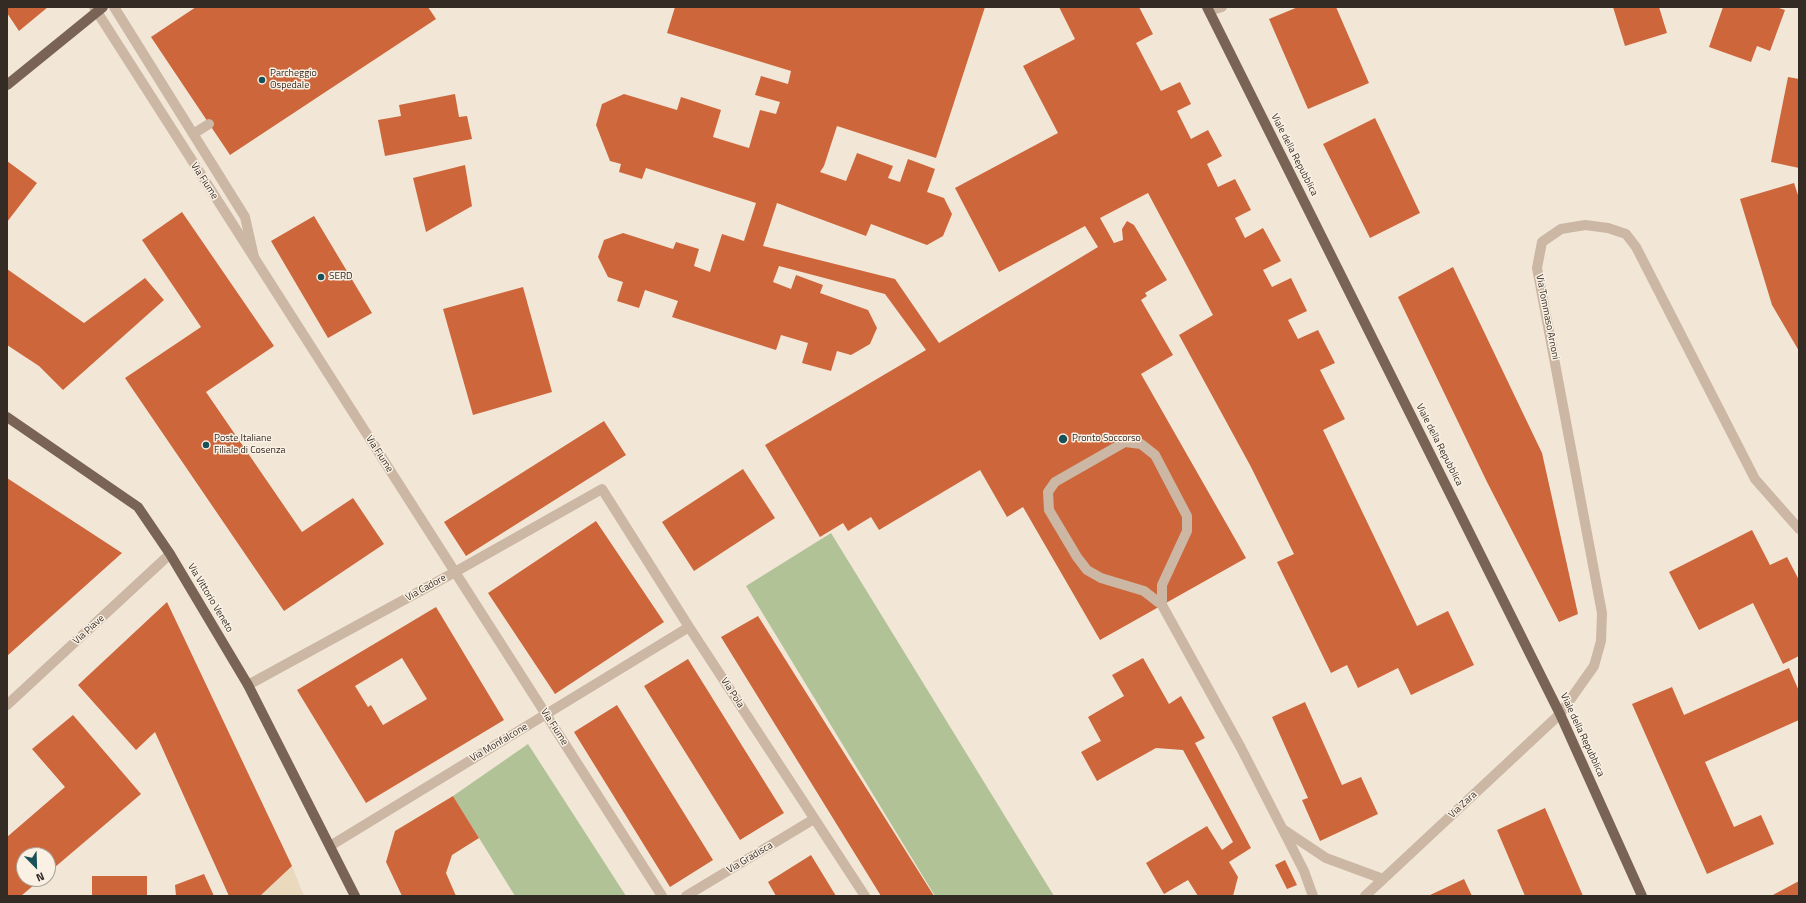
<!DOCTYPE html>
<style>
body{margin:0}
#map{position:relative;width:1806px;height:903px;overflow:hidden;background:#f2e7d7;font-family:"Titillium Web",sans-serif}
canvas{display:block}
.frame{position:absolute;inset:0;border:8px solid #352b25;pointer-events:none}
.north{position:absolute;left:16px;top:847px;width:40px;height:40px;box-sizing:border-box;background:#faf1e4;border:1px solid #aba298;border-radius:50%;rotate:157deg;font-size:11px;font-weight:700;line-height:16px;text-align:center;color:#352b25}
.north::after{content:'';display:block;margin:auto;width:14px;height:18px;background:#195159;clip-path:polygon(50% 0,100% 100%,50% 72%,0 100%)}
</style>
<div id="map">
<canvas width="1806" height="903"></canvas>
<div class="frame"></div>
<div class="north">N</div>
</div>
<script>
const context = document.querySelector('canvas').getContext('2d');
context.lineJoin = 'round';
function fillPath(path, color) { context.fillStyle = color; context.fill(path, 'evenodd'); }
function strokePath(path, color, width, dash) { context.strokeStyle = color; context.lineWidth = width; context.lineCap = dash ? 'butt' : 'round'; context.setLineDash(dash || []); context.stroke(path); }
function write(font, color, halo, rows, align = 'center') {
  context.font = font + ' "Titillium Web",sans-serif'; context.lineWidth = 3; context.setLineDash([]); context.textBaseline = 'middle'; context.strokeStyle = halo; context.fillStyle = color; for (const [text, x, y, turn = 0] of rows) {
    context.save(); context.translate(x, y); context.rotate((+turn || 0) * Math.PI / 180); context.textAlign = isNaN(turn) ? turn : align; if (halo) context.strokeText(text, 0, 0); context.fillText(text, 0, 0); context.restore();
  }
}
const green = new Path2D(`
 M831,533L1054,896H935L746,586Z
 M528,744L626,896H515L453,796Z`);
const plaza = new Path2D(`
 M292,866L304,896H260Z`);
const building = new Path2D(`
 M7,7H48L19,31L7,13Z
 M196,7H428L436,19L230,155L151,37Z
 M675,7H985L936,158L837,126L824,166L820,172L846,181L857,153L893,166L888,178L900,182L908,159L935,169L927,192L944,198L952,214L943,236L927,245L871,224L866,236L777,203L763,246L895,279L939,343L1098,247L1085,226L999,272L955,188L1058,133L1023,66L1075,39L1059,7H1139L1153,34L1136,43L1161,91L1180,82L1191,104L1177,111L1191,139L1208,130L1222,156L1207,164L1218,187L1235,179L1251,210L1235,218L1245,238L1263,228L1281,261L1263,270L1272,287L1291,278L1307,311L1288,320L1298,339L1318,330L1335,363L1320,370L1345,419L1323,430L1417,626L1448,611L1474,665L1411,695L1398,668L1358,688L1347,665L1331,673L1277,562L1294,554L1251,467L1179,335L1213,315L1148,193L1100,218L1114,243L1123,240L1122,229L1127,221L1134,225L1167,280L1145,293L1147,296L1141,300L1173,355L1141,374L1246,558L1100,640L1023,507L1007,517L980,470L879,530L871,517L848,531L843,523L820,537L765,445L926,350L885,294L779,266L773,282L791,289L796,275L823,285L820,293L868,310L877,328L870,344L851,355L837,351L831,371L802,363L808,343L781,335L776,350L672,317L678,301L645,290L639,308L617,301L623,282L608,277L598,257L604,240L623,233L673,249L676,242L699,249L694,266L710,272L722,234L744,241L756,203L646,168L642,179L619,172L621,164L610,161L596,125L602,104L624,94L677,110L681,97L721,110L713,137L749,148L760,110L776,114L780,102L755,95L761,76L788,84L791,71L667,33Z
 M1298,7H1336L1369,83L1308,109L1269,19Z
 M1613,7H1659L1667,33L1625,46Z
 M1723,7H1776L1785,10L1770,51L1757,46L1751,62L1709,47Z
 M1788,77L1799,79V168L1771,162Z
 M455,94L459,117L467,116L472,139L385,156L378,120L401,116L399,105Z
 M1375,118L1420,213L1370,238L1323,144Z
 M7,161L37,183L7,222Z
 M465,165L472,206L426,232L413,178Z
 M1794,183L1799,198V351L1772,305L1740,199Z
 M182,212L274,346L206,392L302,532L353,498L384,544L284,611L125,378L201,327L142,240Z
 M314,216L372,313L328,338L271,241Z
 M1453,267L1542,453L1578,614L1559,622L1487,482L1398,297Z
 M7,269L84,323L145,278L164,300L63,390L39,366L7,345Z
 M523,287L552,392L473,415L443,309Z
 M604,421L626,455L466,556L444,522Z
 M743,469L775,518L694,571L662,522Z
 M7,478L122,553L7,656Z
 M596,521L664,622L555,694L488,593Z
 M1752,530L1770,565L1787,557L1799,580V656L1783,664L1753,603L1699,630L1669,572Z
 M167,602L292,866L260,896H229L155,732L136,750L78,685Z
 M436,607L504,720L366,803L297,690ZM402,658L427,699L383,725L371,705L368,707L355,686Z
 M758,616L934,896H881L721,637Z
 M1143,658L1169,704L1181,696L1205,738L1195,743L1251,848L1229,862L1238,877L1233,896H1198L1188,880L1164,894L1146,863L1207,826L1222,850L1233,842L1183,750L1156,748L1097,781L1081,752L1101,741L1088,717L1124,696L1112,675Z
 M688,659L784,813L740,840L644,686Z
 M1789,668L1799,691V720L1705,762L1734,827L1761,815L1774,844L1707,874L1632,704L1672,687L1684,715Z
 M1305,702L1342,785L1361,777L1378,814L1320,841L1302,800L1308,798L1272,717Z
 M617,705L713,860L670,887L574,732Z
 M73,715L141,794L48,873V855H24V879H41L21,896H7V837L65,787L32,749Z
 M453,796L479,838L452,855L446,873L456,896H402L386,862L395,831Z
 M1545,808L1583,896H1525L1497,830Z
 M811,855L836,896H776L768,882Z
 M1285,860L1297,885L1287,889L1275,865Z
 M204,874L214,896H176L175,885Z
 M92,876H147V896H92Z
 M1464,879L1472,896H1428Z
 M1799,881V896H1771Z`);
const service = new Path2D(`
 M114,7L245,217L254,257
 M193,134L209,124
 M1125,442L1141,444L1155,455L1187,516V531L1162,585V605L1144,591L1101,578L1087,570L1077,557L1049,510L1048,492L1055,482Z
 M1162,605L1241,748L1304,871L1313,896
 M1284,830L1326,858L1383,879`);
const minor = new Path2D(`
 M94,7L662,896
 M1209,11L1222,7
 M248,685L455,572L602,489L689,627L865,896
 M7,705L170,554
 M330,846L689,627
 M686,896L814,819
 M1365,896L1560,714L1594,666L1601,641L1602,613L1537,268L1542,242L1561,229L1585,225L1608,228L1626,234L1636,247L1755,479L1799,529`);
const primary = new Path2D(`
 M1207,7L1560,714L1642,896
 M7,85L103,7
 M7,417L138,507L170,554L248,685L355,896`);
const markers = [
 [262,80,4,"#195159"],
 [321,277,4,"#195159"],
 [1063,439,5,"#195159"],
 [206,445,4,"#195159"]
];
const poiNames = [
 ["Parcheggio",270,74],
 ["Ospedale",270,86],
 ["SERD",329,277],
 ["Poste Italiane",214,439],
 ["Filiale di Cosenza",214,451],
 ["Pronto Soccorso",1072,439]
];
const streetNames = [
 ["Viale della Repubblica",1294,155,63],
 ["Via Fiume",204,181,57],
 ["Via Tommaso Arnoni",1547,317,79],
 ["Viale della Repubblica",1439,445,63],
 ["Via Fiume",379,454,57],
 ["Via Cadore",426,588,-29],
 ["Via Vittorio Veneto",210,598,59],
 ["Via Piave",89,630,-43],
 ["Via Pola",732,693,57],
 ["Via Fiume",554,727,57],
 ["Viale della Repubblica",1582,735,65],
 ["Via Monfalcone",499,743,-31],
 ["Via Zara",1463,805,-43],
 ["Via Gradisca",750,858,-31]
];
fillPath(green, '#b1c297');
fillPath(plaza, '#ebd9bd');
fillPath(building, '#cd663b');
strokePath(service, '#cbb7a3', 10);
strokePath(minor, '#cbb7a3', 10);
strokePath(primary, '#786355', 10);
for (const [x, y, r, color] of markers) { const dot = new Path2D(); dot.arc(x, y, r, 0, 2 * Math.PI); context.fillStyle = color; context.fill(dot); strokePath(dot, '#faf1e4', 1.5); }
write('10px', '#352b25', '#faf1e4', poiNames, 'left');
write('10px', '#352b25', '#faf1e4', streetNames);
</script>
